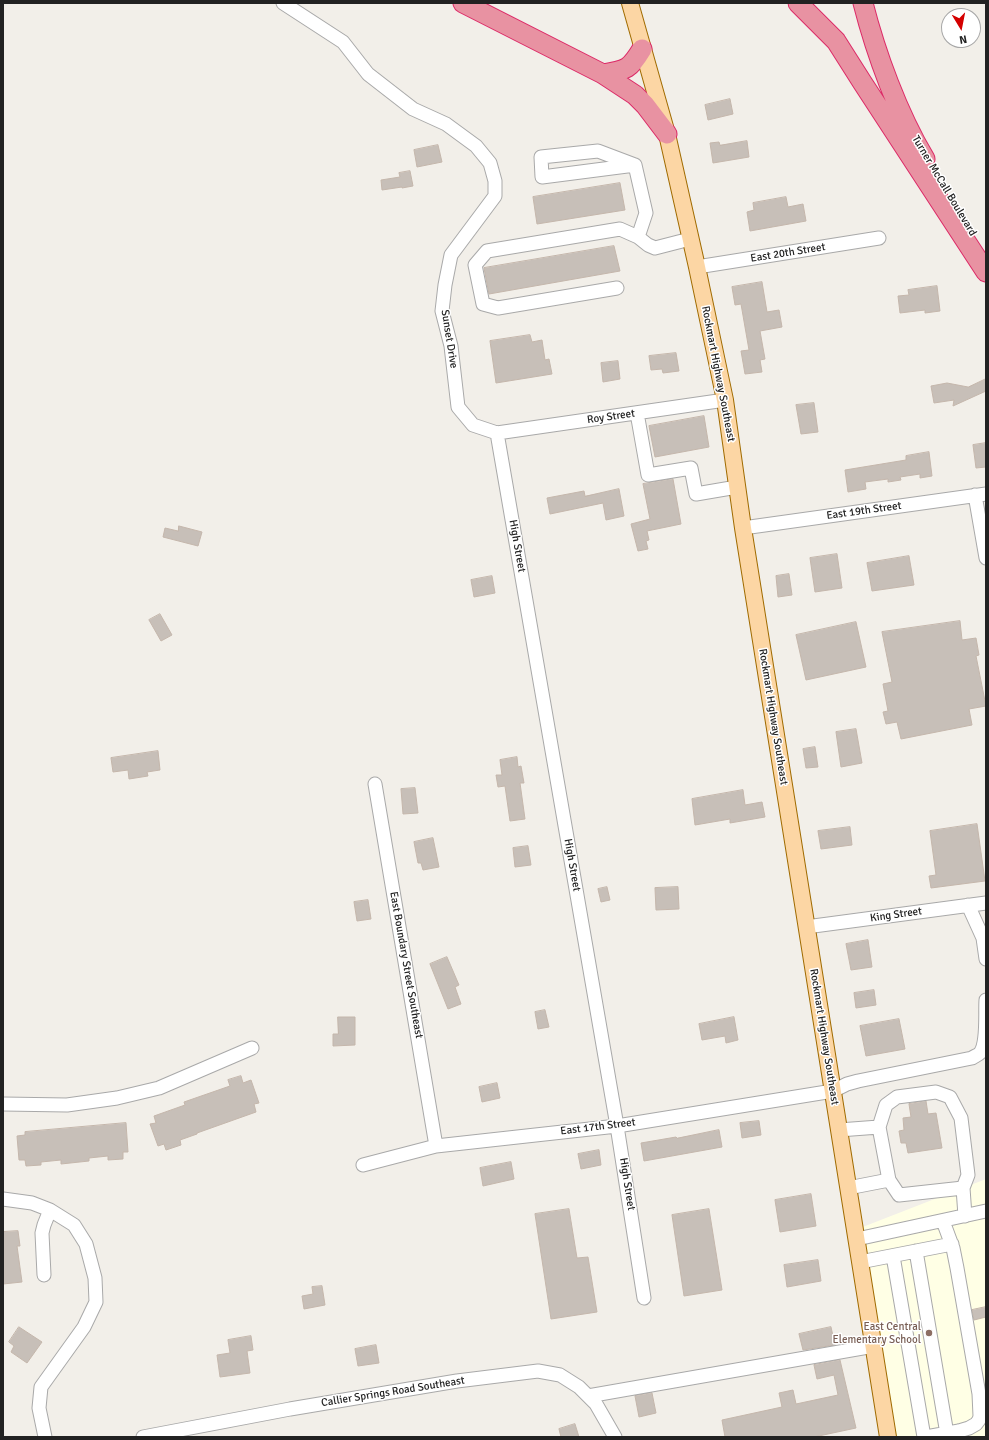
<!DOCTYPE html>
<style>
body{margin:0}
#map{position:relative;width:989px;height:1440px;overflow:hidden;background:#f2efe9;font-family:Signika,sans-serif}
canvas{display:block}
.frame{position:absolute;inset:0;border:4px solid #222;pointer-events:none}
.north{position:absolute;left:941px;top:8px;width:40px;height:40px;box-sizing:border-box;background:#fff;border:1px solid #a7a7a7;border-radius:50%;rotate:170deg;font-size:11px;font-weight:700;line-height:16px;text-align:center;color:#222}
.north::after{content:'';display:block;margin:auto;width:14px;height:18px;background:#d40000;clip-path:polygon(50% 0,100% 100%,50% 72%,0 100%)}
</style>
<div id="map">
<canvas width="989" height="1440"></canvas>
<div class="frame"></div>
<div class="north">N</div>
</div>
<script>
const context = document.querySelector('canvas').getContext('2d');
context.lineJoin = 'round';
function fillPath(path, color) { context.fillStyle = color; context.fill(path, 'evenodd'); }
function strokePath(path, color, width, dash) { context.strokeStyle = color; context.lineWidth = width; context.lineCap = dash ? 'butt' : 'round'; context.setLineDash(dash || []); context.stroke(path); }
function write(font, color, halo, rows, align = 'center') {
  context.font = font + ' Signika,sans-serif'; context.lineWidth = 3; context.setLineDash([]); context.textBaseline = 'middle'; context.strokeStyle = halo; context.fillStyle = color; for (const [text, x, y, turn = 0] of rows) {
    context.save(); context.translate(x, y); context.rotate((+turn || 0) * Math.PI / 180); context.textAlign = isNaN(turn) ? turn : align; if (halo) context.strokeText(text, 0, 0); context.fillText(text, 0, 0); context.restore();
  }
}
const education = new Path2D(`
 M986,1179V1437H888L855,1230Z`);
const building = new Path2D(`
 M730,99L733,114L708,120L705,105Z
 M747,141L749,157L713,163L710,143L719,142L720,145Z
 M438,145L442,162L417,167L414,150Z
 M410,171L413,186L402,188V187L382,190L381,180L400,177L399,173Z
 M620,183L625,210L537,224L533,197Z
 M786,197L788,207L803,204L806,221L750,231L747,212L754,210L753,203Z
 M614,246L620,271L489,294L484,268Z
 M762,282L767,312L779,310L782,327L760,331L765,359L760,360L762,372L745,374L741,351L749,350L741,304L735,305L732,287Z
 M937,286L940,311L925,313V310L900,313L898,296L909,295L908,290Z
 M530,335L532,342L542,340L545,360L549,359L552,374L496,383L490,341Z
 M676,353L679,371L663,373L662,369L651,370L649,356Z
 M618,361L620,379L603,382L601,363Z
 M986,379V391L953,406L954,400L934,403L931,386L947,383L968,387Z
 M814,403L818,432L801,434L796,405Z
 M704,416L709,447L655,457L649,426Z
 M986,443V467L976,468L973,445Z
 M929,452L932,476L920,478V474L900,477L901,480L888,482V479L865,482L866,489L848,492L845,470L906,460V456Z
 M673,479L681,524L647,531L649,540L646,541L648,549L638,551L631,524L650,519L643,484Z
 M619,489L624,516L606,520L603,503L550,514L547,498L584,491L585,496Z
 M179,526L202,532L198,546L163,537L165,528L178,531Z
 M837,554L842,588L815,592L810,558Z
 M909,556L914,585L872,591L867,563Z
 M789,574L792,595L778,597L776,576Z
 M492,576L495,593L474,597L471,580Z
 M160,614L172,635L161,641L149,620Z
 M960,621L962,640L976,638L979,655L976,656L986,706L969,709L972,725L901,739L897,722L886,724L883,712L888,711L883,684L892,682L882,632Z
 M856,622L866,667L806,680L796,635Z
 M856,729L862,763L841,767L836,732Z
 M815,747L818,767L806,768L803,749Z
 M158,751L160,770L147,772L148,776L129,779L128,770L113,772L111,758Z
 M517,757L518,767L521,766L524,783H520L525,819L510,821L505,786L498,787L496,775H502L500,760Z
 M415,788L418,813L403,814L401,789Z
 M743,790L745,805L762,802L765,817L730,823V819L695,825L692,799Z
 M977,824L985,881L931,888L929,876L936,875L930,831Z
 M850,827L852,845L821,849L818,831Z
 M433,838L439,867L423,870L421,863H418L414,842Z
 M528,846L531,865L515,867L513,848Z
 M607,887L610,900L601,902L598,889Z
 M678,887L679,909L656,910L655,888Z
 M368,900L371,919L357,921L354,902Z
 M868,940L872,967L851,970L846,944Z
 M447,957L459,985L455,987L461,1004L448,1009L430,964Z
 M874,990L876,1005L856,1008L854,993Z
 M545,1010L549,1027L538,1029L535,1012Z
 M338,1017H355V1045L333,1046V1034H338Z
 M734,1017L738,1040L726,1043L725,1036L702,1040L699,1024Z
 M899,1019L905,1049L866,1056L860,1026Z
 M241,1076L243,1083L251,1080L259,1103L254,1104L256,1112L197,1133V1134L180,1140L181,1145L166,1150L164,1144L158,1146L150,1124L156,1123L154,1116L185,1105L184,1102L230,1086L228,1080Z
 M497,1083L500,1098L482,1102L479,1087Z
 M926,1101L928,1114L936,1113L942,1148L908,1153L906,1143H901L899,1131L904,1130L903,1118L911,1117L909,1104Z
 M759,1121L761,1135L742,1138L740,1123Z
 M126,1123L128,1152H123V1159L108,1160V1156L89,1158V1161L61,1164V1160L41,1162V1165L26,1166L25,1160H19L17,1136L25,1135V1132Z
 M719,1130L722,1147L644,1161L641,1143L676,1137L677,1138Z
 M599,1150L601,1165L581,1169L578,1154Z
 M511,1162L514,1179L483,1186L480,1168Z
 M811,1194L816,1226L780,1232L775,1200Z
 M569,1209L577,1258L588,1257L597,1312L551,1319L535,1214Z
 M709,1209L722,1290L684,1296L672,1215Z
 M18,1231L20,1246H17L22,1282L3,1284V1232Z
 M818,1260L821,1281L787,1287L784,1265Z
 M322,1286L325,1305L304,1309L302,1296L313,1294L312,1287Z
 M986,1307V1317L974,1320L972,1310Z
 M19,1327L42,1342L27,1363L11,1352L14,1346L9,1342Z
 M831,1327L835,1345L803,1350L799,1334Z
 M251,1336L253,1350L247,1351L250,1373L220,1377L217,1355L230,1353L228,1340Z
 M376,1345L379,1363L358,1366L355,1349Z
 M840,1360L856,1428L814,1437H725L722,1420L782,1407L779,1393L793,1390L796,1404L838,1395L834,1375L817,1379L814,1365Z
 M652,1393L656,1413L639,1417L635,1396Z
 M575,1424L579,1437H561L559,1429Z`);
const minor = new Path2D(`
 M283,3L343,42L368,74L413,109L446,124L476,146L490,163L495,181V196L451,255L445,285L442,311L451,346L458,407L473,425L497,433L725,400
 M635,165L598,151L541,157L542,177L635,165L646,213L638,237L648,245L655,248L690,239
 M697,267L879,238
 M617,288L498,308L483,304L475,265L487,251L620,229L638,237
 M637,413L648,475L691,468L696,494L737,487
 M497,433L617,1126L644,1298
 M975,495L986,558
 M743,528L986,494
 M375,784L436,1146
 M968,905L983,938L986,959
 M806,927L986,903
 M3,1104L67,1105L117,1098L159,1088L252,1048
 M879,1127L886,1105L897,1097L936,1092L950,1097L961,1118L968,1175L963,1188L965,1216
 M839,1130L879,1127L889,1180L848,1188
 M363,1165L436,1146L617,1126L833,1091L847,1084L858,1081L972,1058C975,1056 978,1055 980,1053C988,1043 985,1013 986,1000
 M889,1180L899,1195L963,1188
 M3,1199L32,1203L50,1210L74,1225L86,1244L95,1278L96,1302L84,1327L41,1387L39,1408L45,1437
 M857,1239L986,1211
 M916,1251L947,1434
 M893,1256L924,1437
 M860,1262L952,1244
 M44,1275L42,1233L44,1225L50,1210
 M588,1396L874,1346
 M143,1437L290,1409L457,1381L538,1371L560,1375L579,1387L596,1404L615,1437
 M926,1437L959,1431L969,1428L976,1424L979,1420L980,1416L979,1394L957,1268L953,1248L943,1221`);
const major = new Path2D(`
 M630,3L667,134L697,267L725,400L743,528L888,1437`);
const highway = new Path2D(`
 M463,3L603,74L635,95L645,105L667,134
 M798,3L836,41L862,82L986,272
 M863,3C876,54 898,114 925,159
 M603,74C627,70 630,69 642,49`);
const markers = [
 [929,1333,4,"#8d6e63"]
];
const streetNames = [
 ["Turner McCall Boulevard",944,186,59],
 ["East 20th Street",788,253,-9],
 ["Sunset Drive",449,339,81],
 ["Rockmart Highway Southeast",718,374,79],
 ["Roy Street",611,417,-8],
 ["East 19th Street",864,511,-8],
 ["High Street",517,546,80],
 ["Rockmart Highway Southeast",773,717,81],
 ["High Street",572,865,80],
 ["King Street",896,915,-8],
 ["East Boundary Street Southeast",406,965,80],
 ["Rockmart Highway Southeast",824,1037,81],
 ["East 17th Street",598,1127,-7],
 ["High Street",627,1184,81],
 ["Callier Springs Road Southeast",393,1392,-9]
];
const educationNames = [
 ["East Central",921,1327],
 ["Elementary School",921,1340]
];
fillPath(education, '#ffffe5');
fillPath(building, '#c7bfb8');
strokePath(building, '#c4b6ab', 1);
strokePath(minor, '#a9a9a9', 15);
strokePath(major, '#a06b00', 18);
strokePath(highway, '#dc2a67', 21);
strokePath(minor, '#fff', 13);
strokePath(major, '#fcd6a4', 16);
strokePath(highway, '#e892a2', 19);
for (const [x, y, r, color] of markers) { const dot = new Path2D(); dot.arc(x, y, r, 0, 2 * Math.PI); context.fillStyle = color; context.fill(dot); strokePath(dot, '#fff', 1.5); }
write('11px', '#222', '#fff', streetNames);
write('11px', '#785e54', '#fff', educationNames, 'right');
</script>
